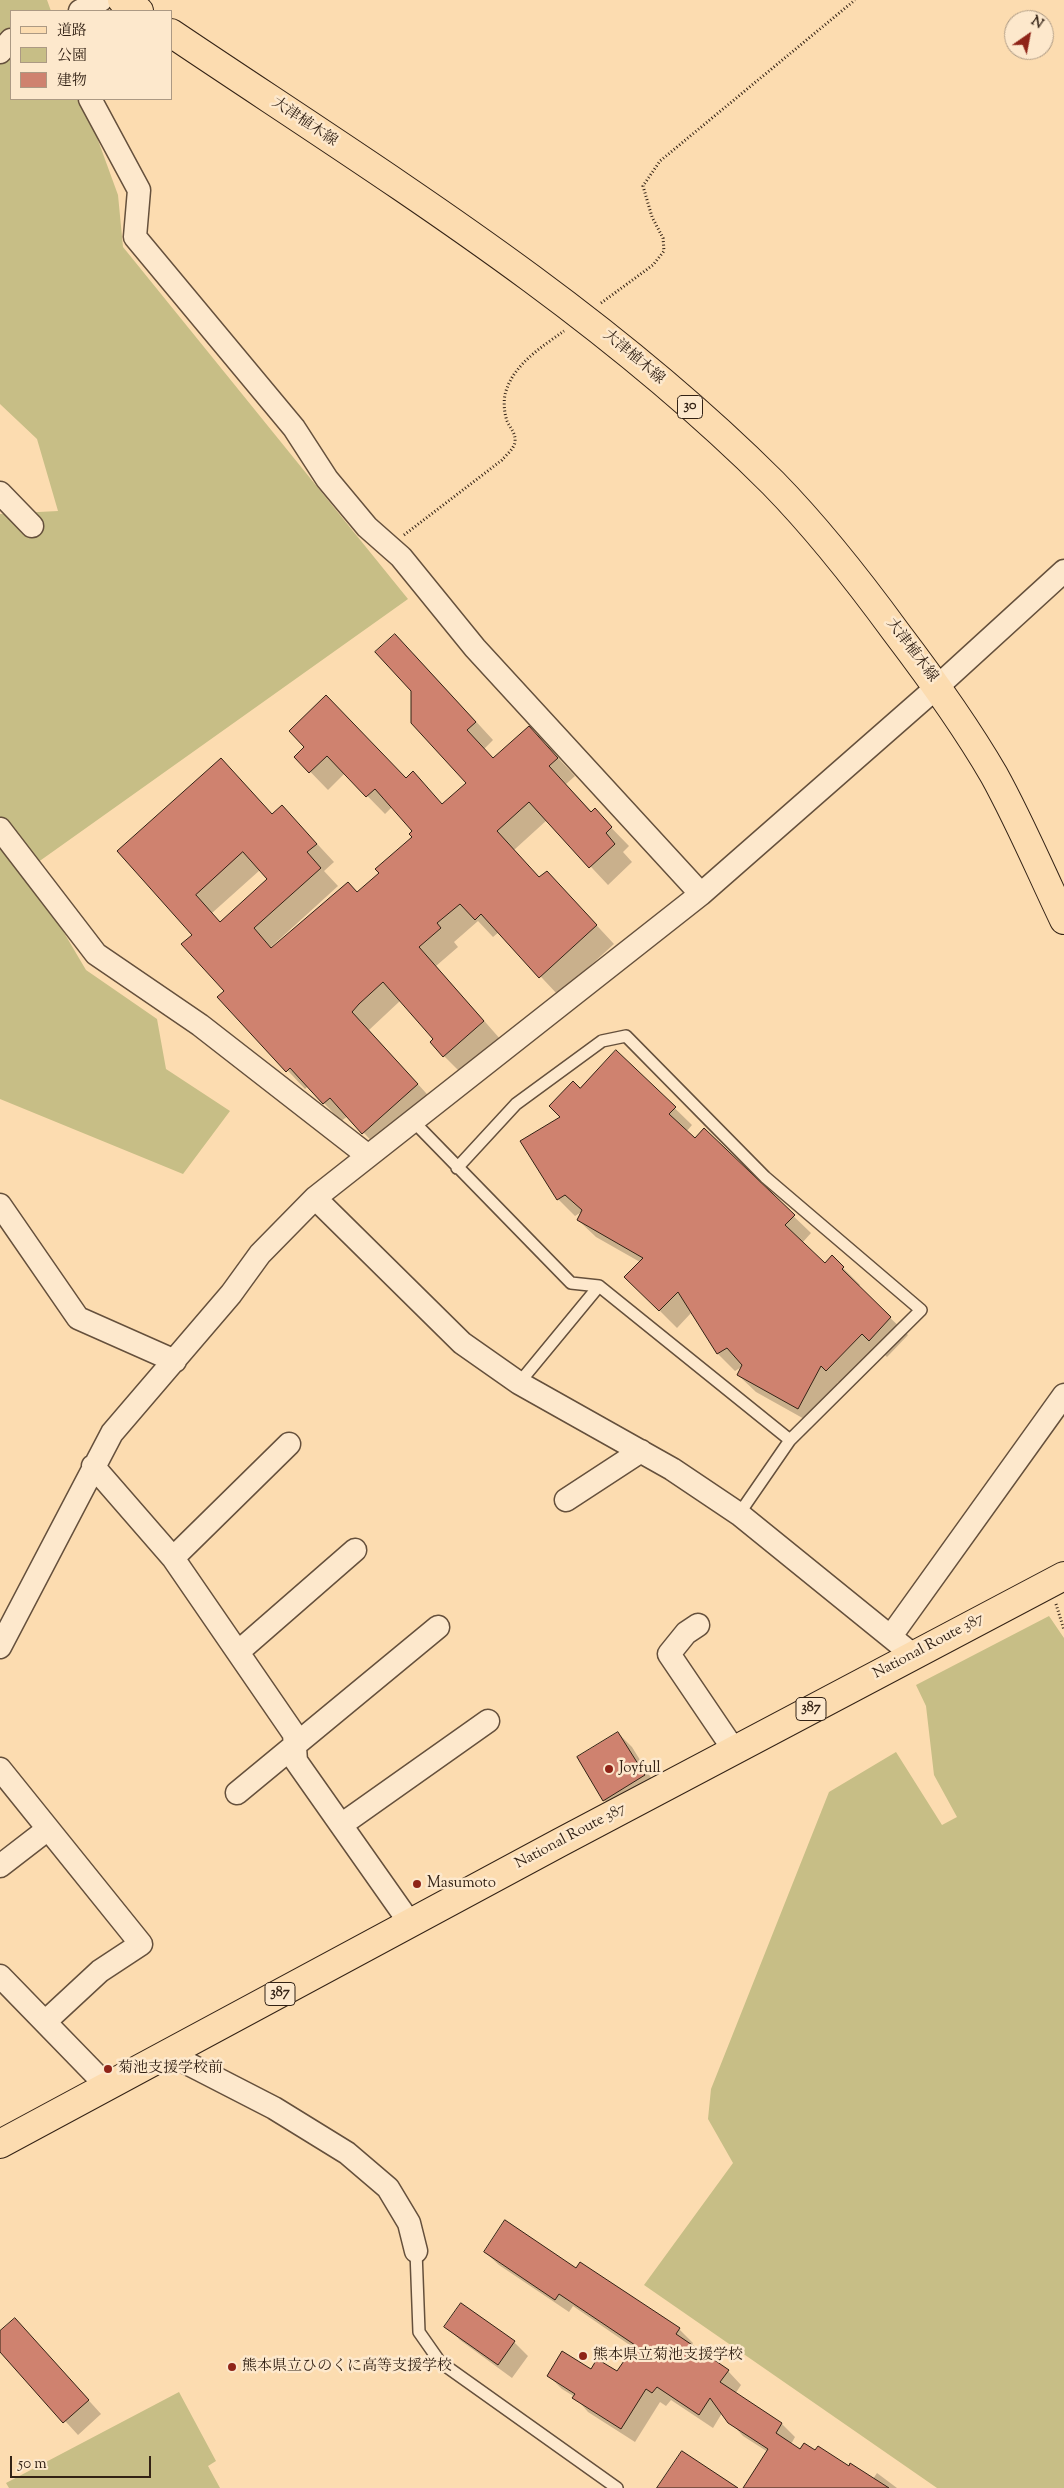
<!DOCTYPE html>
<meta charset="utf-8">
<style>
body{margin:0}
#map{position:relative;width:1064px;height:2488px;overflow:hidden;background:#fcdcb0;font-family:"Sorts Mill Goudy","Noto Serif JP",serif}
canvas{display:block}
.legend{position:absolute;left:10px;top:10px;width:162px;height:90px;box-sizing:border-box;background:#fde8cc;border:1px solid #ac9983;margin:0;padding:6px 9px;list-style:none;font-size:15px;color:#332215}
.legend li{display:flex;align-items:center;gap:10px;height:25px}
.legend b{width:25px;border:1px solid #ac9983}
.north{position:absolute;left:1004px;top:10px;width:50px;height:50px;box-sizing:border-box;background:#fde8cc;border:1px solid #ac9983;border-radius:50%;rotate:33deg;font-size:14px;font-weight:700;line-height:20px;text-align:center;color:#332215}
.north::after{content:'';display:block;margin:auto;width:18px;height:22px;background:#8f2418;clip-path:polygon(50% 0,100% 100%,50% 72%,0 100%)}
.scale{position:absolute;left:10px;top:2456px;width:141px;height:22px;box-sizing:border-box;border:2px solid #332215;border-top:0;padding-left:6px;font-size:15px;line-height:18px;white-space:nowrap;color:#332215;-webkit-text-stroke:4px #fde8cc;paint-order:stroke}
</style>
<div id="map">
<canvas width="1064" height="2488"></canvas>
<ul class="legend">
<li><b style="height:6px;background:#fcdcb0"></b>道路</li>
<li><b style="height:14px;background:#c7be86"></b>公園</li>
<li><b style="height:14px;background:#cf826f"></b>建物</li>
</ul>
<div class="north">N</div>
<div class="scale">50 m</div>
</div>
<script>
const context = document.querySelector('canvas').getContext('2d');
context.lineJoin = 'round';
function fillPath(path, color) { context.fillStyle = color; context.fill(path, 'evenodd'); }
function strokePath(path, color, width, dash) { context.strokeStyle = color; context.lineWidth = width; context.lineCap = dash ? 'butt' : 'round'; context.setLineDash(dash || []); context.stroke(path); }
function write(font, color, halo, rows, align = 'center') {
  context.font = font + ' "Sorts Mill Goudy","Noto Serif JP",serif'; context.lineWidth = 5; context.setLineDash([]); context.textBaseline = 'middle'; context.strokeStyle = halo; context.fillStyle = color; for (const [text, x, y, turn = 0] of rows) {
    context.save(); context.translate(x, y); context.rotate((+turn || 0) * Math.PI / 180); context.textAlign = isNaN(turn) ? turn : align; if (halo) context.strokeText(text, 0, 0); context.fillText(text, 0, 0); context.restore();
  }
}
const green = new Path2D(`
 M0,0H47L51,11H11V99H83L118,195L123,247L408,599L27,870L86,970L157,1019L166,1069L230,1111L183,1174L0,1099V514L58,511L37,439L0,404Z
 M1049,1616L1064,1638V2488H937L644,2285L733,2163L708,2119L711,2089L829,1792L896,1752L942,1825L957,1817L934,1775L926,1706L916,1685Z
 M179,2392L216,2461L208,2466L220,2488H9L6,2483Z`);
const shadow = new Path2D(`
 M413,653L493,740L484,749L494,759L546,745L575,776L566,784L592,812L594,810L629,846L623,852L632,862L608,885L547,820L514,850L540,878L547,872L614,944L558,995L499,932L493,937L478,921L454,942L458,947L436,966L501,1040L462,1074L444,1056L435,1039L401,1000L369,1030L435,1103L381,1151L348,1116L341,1121L308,1086L305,1089L219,997L225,991L194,935L119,851L221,759L273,815L282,806L334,862L324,871L338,886L271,947L272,949L357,893L380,873L413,837L414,832L392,807L385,814L345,773L328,790L296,757L306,747L406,779L413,773L443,805L467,783ZM260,870L269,879L221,923L212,913Z
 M616,1051L692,1125L686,1132L695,1140L704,1130L811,1233L802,1243L825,1265L832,1257L860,1285L858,1287L908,1335L887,1357L880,1350L844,1388L838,1382L815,1425L756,1392L738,1375L743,1366L735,1371L718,1354L692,1312L677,1328L643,1294L640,1262L596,1237L578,1220L583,1211L575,1216L558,1199L561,1117L580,1089Z
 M618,1733L632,1747L658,1789L618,1813L604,1800Z
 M485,2252L576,2270L679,2329L693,2343L691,2346L728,2371L741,2385L735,2394L782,2424L795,2437L791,2444L801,2450L849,2468L873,2479L877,2473L897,2488H744L768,2452L743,2436L722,2413L713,2428L671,2400L666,2406L660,2402L635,2442L588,2412L575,2397L562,2389L548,2375L591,2371L617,2373L634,2348L573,2306L569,2312L499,2265Z
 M461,2305L514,2342L528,2356L512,2378L460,2340L446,2326Z
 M0,2333H28L101,2414L78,2435L0,2350Z`);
const building = new Path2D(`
 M395,634L476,722L467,730L493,758L529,726L558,758L549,766L591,812L595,808L612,827L606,833L615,844L589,868L529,802L497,831L539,877L547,871L597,925L539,978L481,914L475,920L460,904L437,923L441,928L419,947L484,1021L443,1057L430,1042L433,1039L383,982L359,1004L352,1012L418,1084L362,1134L330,1098L323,1104L290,1068L286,1072L217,997L224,991L181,944L192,935L117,851L221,758L272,814L282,805L317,844L307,852L321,868L254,928L271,948L348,882L357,892L379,873L375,869L412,837L409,834L412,831L375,789L366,797L327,756L309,773L294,757L304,747L289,731L326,695L406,778L413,771L442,804L466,783L411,723V691L375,652ZM243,852L267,879L220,922L196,895Z
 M616,1050L676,1107L669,1114L695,1138L704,1128L795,1215L785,1225L825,1263L832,1255L844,1267L842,1269L891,1317L869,1341L862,1334L826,1371L821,1366L798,1409L737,1375L742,1365L727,1348L717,1354L678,1292L659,1311L624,1277L643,1258L577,1220L582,1210L565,1195L557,1200L520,1141L560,1117L549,1106L573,1081L580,1088Z
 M618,1732L645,1775L603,1801L577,1757Z
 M505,2220L576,2268L580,2262L680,2328L676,2334L729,2370L720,2382L782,2423L776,2433L800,2449L804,2443L815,2450L818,2446L849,2466L850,2463L889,2488H743L768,2449L728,2423L710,2398L699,2415L657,2387L652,2393L646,2389L621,2429L572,2398L575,2394L547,2376L562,2351L591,2369L597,2359L617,2371L635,2345L559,2294L555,2300L484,2252Z
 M461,2303L515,2341L498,2365L444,2327Z
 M15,2318L89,2400L63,2423L0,2352V2331Z
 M682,2451L738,2488H657Z`);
const path = new Path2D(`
 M601,303L653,265L664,251L663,238L652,217L643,186L660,161L855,0
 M404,535L502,460C506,455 514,449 515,442C516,433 510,428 507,421C504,412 503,400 506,391C514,364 543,346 564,331
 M1056,1604L1064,1630`);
const service = new Path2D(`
 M412,1120L571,1283L599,1286L790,1440
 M457,1168L516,1104L602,1041L626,1036L765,1177L921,1310L790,1440L739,1514
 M519,1383L599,1286
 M416,2251L419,2332L440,2362L617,2488`);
const minor = new Path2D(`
 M80,11L101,0
 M0,52L11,40
 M90,99L139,190L135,237L294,428L327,479L367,527L401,557L475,648L701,894
 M0,493L32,526
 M0,829L96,954L200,1025L367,1155
 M315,1198L462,1343L519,1383L672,1469L739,1514L913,1655
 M0,1205L78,1318L175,1361
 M93,1466L173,1558L294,1734L296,1761L410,1923
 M566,1500L641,1451
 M173,1558L289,1444
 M698,1625L686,1633L669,1654L734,1750
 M891,1636L1064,1395
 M0,1647L112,1433L231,1294L260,1254L315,1198L701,894L937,687L1064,571
 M238,1652L355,1550
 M0,1769L141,1944L100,1971L45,2022
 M237,1793L438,1627
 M341,1825L488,1721
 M0,1866L48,1829
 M0,1976L107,2086
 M169,2054L274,2108L347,2153L388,2188L409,2223L416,2251`);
const primary = new Path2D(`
 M122,0L139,11
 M171,33C379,173 595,305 773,483C818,529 858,580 896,632C931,678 965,725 994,775C1020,822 1041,872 1064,920`);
const trunk = new Path2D(`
 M0,2144L559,1843L1064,1576`);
const markers = [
 [609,1769,5,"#8f2418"],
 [417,1884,5,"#8f2418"],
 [108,2069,5,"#8f2418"],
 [583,2356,5,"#8f2418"],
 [232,2367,5,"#8f2418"]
];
const shields = [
 [690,407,25],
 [811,1709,30],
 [280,1994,30]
];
const shieldNames = [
 ["30",690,407],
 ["387",811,1709],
 ["387",280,1994]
];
const streetNames = [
 ["大津植木線",304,123,34],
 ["大津植木線",633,358,40],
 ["大津植木線",911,651,53],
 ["National Route 387",929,1647,-28],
 ["National Route 387",571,1837,-28]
];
const poiNames = [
 ["Joyfull",619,1769],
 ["Masumoto",427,1884],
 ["菊池支援学校前",118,2069],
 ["熊本県立菊池支援学校",593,2356],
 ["熊本県立ひのくに高等支援学校",242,2367]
];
fillPath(green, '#c7be86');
fillPath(shadow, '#0003');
fillPath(building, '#cf826f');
strokePath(building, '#332215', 1);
strokePath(service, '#65503c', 14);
strokePath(minor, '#65503c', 25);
strokePath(primary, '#332215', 30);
strokePath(trunk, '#332215', 30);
strokePath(path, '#332215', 3, [1, 2.5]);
strokePath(service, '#fde8cc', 11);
strokePath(minor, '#fde8cc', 22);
strokePath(primary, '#fcdcb0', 28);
strokePath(trunk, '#fcdcb0', 28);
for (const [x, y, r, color] of markers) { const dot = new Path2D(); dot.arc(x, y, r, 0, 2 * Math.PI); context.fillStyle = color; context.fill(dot); strokePath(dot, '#fde8cc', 2); }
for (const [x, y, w] of shields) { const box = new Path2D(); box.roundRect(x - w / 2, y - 11.5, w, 23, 4); context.fillStyle = '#fde8cc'; context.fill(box); strokePath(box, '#332215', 1); }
write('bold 14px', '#332215', null, shieldNames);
write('15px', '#332215', '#fde8cc', streetNames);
write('15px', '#332215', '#fde8cc', poiNames, 'left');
</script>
